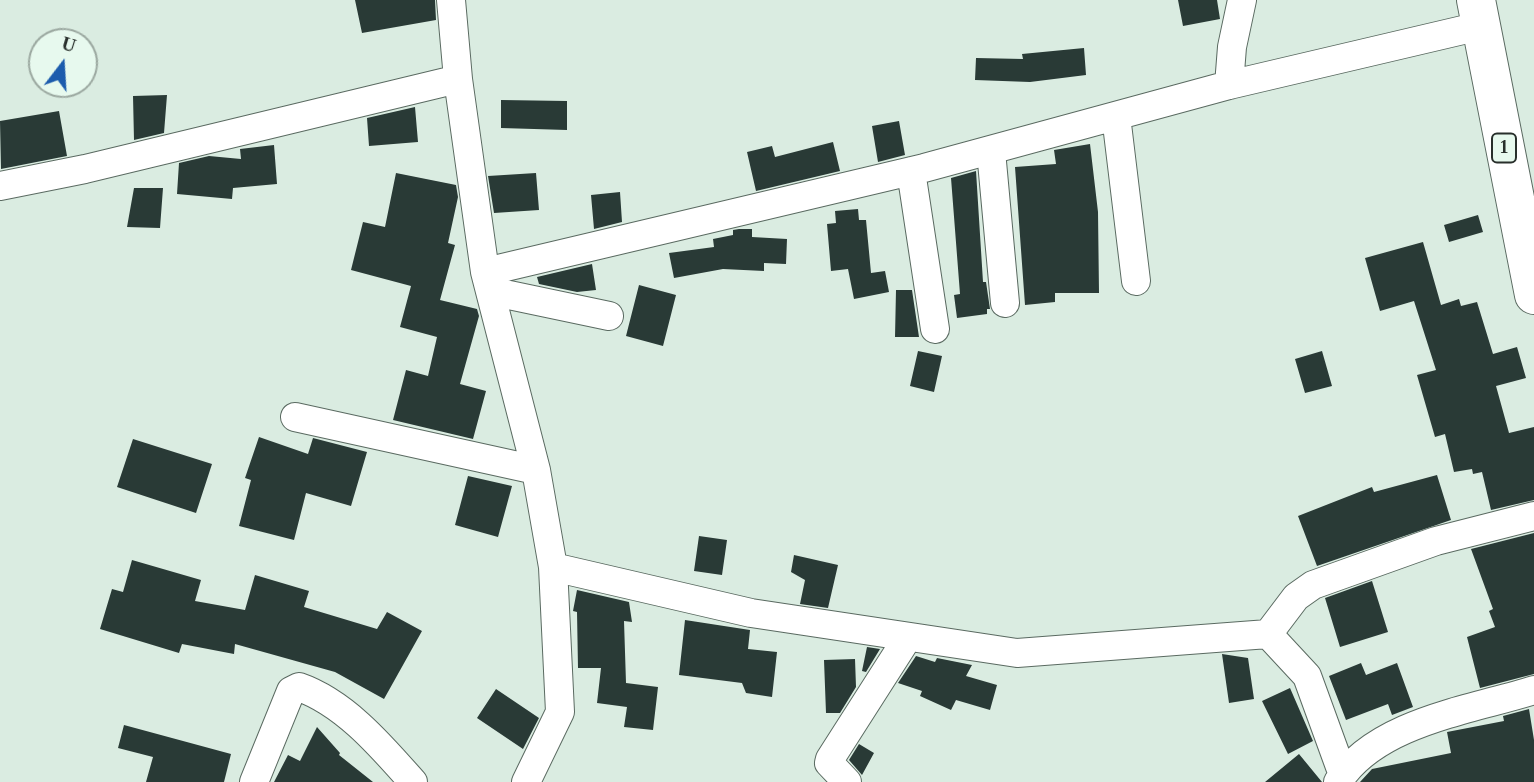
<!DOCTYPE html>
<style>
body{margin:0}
#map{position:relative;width:1534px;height:782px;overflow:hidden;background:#daece1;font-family:"Times New Roman",serif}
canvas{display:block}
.north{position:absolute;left:28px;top:28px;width:70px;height:70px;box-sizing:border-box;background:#e7f9ee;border:2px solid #9ba8a0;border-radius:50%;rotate:17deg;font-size:19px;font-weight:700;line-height:28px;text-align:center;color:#282f2b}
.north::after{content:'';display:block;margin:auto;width:24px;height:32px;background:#1c5cad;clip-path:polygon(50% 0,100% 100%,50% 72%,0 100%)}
</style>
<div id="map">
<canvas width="1534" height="782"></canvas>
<div class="north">U</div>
</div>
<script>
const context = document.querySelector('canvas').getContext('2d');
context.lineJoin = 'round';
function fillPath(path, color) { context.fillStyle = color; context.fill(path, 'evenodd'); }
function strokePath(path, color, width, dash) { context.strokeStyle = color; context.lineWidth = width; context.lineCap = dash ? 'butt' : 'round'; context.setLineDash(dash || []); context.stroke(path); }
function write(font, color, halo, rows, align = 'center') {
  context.font = font + ' "Times New Roman",serif'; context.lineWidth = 7; context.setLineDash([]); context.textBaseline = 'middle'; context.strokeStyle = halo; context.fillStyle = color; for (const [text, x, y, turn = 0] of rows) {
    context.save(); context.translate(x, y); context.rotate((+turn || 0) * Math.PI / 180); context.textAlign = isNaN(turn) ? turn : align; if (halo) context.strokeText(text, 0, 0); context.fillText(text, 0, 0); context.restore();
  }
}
const building = new Path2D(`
 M355,0H435L436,20L362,33Z
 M1178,0H1217L1220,19L1183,26Z
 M1084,48L1086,75L1030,82L975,80L976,58L1023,59L1022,54Z
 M167,95L164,133L134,140L133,96Z
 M501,100L567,101V130L501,128Z
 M415,107L418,142L369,146L367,118Z
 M59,111L67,156L1,169L0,121Z
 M899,121L905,155L878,162L872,126Z
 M833,142L840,171L756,191L747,152L772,146L775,157Z
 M1090,144L1098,212L1099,293H1055V302L1025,305L1015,167L1056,164L1054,150Z
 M274,145L277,184L233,188L232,199L177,194L179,163L209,156L241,159L240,149Z
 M976,171L983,282H986L990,309H987V314L957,318L954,295L960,294L951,178Z
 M396,173L456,185L458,197L448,243L455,245L440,300L477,309L479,316L460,384L486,391L473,439L393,420L406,370L428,376L437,337L400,327L411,286L351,270L363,222L385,227Z
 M536,173L539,210L494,213L488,176Z
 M134,188H163L160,228L127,227Z
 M620,192L622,222L594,229L591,195Z
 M858,209L859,220H866L871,273L885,271L889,292L854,299L848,269L831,271L827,224L836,223L835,211Z
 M1478,215L1483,232L1449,242L1444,225Z
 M739,229H752V237L787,239L786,264L764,263V271L723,269L674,278L669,253L714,247L713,239L733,235V230Z
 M1423,242L1441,305L1459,299L1461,306L1477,302L1493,354L1517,347L1526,378L1496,386L1509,433L1534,427V500L1491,510L1482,472L1473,474L1472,469L1454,472L1445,434L1435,437L1417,375L1436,370L1414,301L1380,311L1365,258Z
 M592,264L596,290L577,292L539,284L537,277Z
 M639,285L676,295L663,346L626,336Z
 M896,290H912L919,337H895Z
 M918,351L942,356L934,392L910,386Z
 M1322,351L1332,386L1305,393L1295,359Z
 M259,437L308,454L313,438L367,452L351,506L306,493L294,540L239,526L251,480L245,478Z
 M133,439L212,464L196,513L117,487Z
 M1437,475L1451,520L1317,566L1298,516L1372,487L1374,492Z
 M468,476L512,486L498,537L455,525Z
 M1534,533V674L1480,688L1467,637L1495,627L1489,611L1493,609L1471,549Z
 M699,536L727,540L722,575L694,571Z
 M794,555L838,565L828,608L800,604L805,580L791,572Z
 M132,560L201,580L195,601L245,610L255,575L309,591L304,607L377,629L387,612L422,631L384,699L335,672L235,644L234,654L182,644L179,653L100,629L112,589L123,592Z
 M1372,581L1388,632L1340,647L1325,598Z
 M577,590L629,602L632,622L624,621L626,683L658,687L653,730L624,727L627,707L597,703L601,668H578L577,612L573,611Z
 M685,620L750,630L748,649L777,652L772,697L746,693L742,683L679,675Z
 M867,647L880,649L866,672L862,671Z
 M1222,654L1248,658L1254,699L1229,703Z
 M916,656L935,662L937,658L972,665L966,676L997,685L990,710L956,700L951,710L920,696L922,691L898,683Z
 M855,659L856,687L840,713H826L824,660Z
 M1361,663L1366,675L1397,663L1413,707L1392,715L1388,704L1346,720L1329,676Z
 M1290,688L1313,741L1288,754L1262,701Z
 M496,689L539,718L523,749L477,718Z
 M1529,709L1534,740V782H1360L1372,769L1451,753L1447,732L1504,721L1503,716Z
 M124,725L231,754L224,782H146L153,757L118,748Z
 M317,727L340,753L339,755L373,782H274L288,755L300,761Z
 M859,744L874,753L862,775L849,760Z
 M1299,754L1322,782H1265Z`);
const minor = new Path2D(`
 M451,0L458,79L485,272L924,168L1229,85L1480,26
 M1229,85L1232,47L1242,0
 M1116,116L1136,281
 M991,151L1005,303
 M911,171L935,329
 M0,186L85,169L458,79
 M485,272L536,470L553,567L751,613L1017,653L1268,634L1307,676L1343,775
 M490,291L609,316
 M295,417L536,470
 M1268,634L1296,597L1313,585L1436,541L1534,516
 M254,782L291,691L299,687C345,703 382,747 413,782
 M526,782L560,712L553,567
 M847,782L829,763L830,759L908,637
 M1338,782C1376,722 1471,710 1534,690`);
const highway = new Path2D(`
 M1476,0L1534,295`);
const shields = [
 [1504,148,24]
];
const shieldNames = [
 ["1",1504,148]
];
fillPath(building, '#293a36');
strokePath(minor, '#5a6a61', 30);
strokePath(highway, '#5a6a61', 40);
strokePath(minor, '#fff', 28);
strokePath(highway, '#fff', 38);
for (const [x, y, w] of shields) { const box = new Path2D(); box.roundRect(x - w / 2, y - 14.5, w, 29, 5); context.fillStyle = '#e7f9ee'; context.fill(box); strokePath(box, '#282f2b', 2); }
write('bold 18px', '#282f2b', null, shieldNames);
</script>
